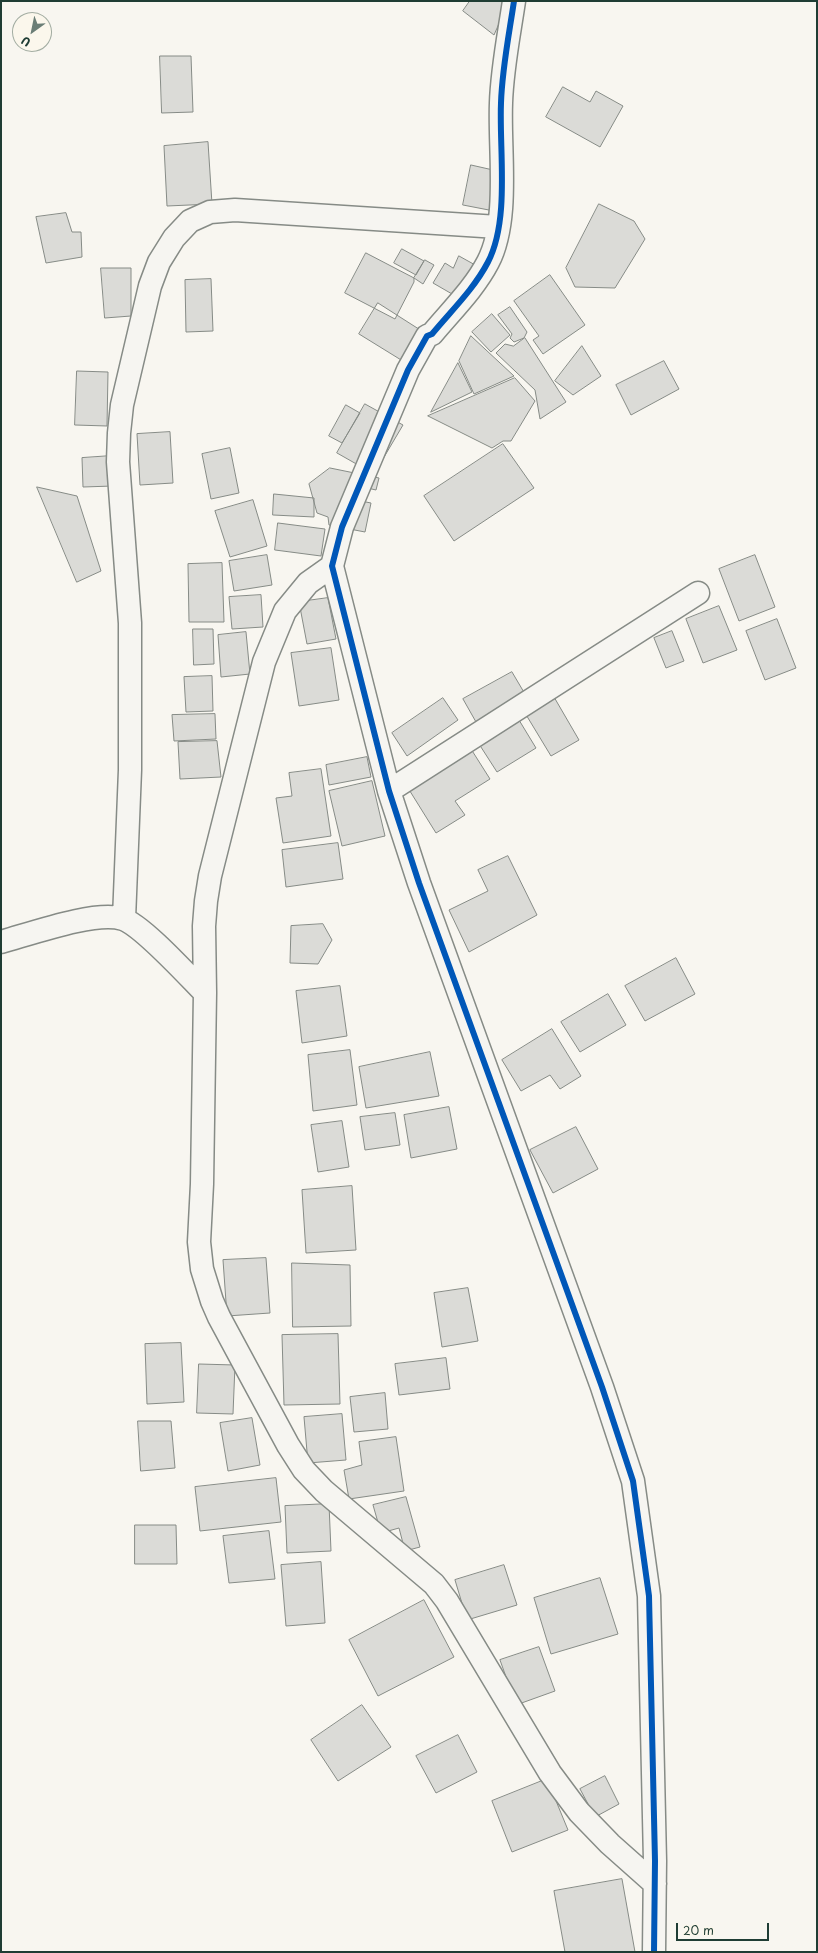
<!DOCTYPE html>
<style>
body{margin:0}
#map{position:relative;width:818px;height:1953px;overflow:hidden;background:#f8f6f0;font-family:"Playpen Sans",sans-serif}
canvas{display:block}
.frame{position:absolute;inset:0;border:2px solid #1f3d34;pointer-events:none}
.north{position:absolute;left:12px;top:12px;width:40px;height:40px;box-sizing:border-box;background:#fbf7ec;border:1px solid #a3ada2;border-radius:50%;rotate:213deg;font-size:11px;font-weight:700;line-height:16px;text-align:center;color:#1f3d34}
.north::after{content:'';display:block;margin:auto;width:14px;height:18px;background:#6b7e76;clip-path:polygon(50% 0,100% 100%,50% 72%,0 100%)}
.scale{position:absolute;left:676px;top:1923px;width:93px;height:18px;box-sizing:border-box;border:2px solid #1f3d34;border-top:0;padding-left:5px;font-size:12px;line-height:14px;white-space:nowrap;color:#1f3d34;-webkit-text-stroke:3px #fbf7ec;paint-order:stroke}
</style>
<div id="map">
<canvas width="818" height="1953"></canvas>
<div class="frame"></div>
<div class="north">U</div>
<div class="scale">20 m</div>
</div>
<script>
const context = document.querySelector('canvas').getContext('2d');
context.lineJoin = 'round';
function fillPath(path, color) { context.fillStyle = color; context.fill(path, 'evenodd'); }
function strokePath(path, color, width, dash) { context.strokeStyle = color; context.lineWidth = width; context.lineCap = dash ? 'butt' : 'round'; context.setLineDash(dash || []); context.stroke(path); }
const building = new Path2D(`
 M470,1H505L508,3L494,35L463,11Z
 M160,56H191L193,112L162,113Z
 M563,87L590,102L596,91L623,106L600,147L546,117Z
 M208,142L212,204L167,206L164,146Z
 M471,165L502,172L494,211L463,205Z
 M599,204L634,221L645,239L615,288L575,287L566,268Z
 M66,213L72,232H81L82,257L46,263L36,217Z
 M402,249L424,261L416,275L394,263Z
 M366,253L414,278V282L395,319L345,293Z
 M459,256L477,266L459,298L433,283L445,263L453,268Z
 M425,260L434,265L423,284L414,278Z
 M101,268H131V316L105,318Z
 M550,275L585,325L543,354L533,340L539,336L514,301Z
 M211,279L213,331L186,332L185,280Z
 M378,303L425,333L406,363L359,334Z
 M510,307L527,332L524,338L514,342L510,338L512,334L498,315Z
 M492,314L510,335L491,352L472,332Z
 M471,336L514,376L474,394L459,361Z
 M525,338L566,402L540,419L535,390L496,353L505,344L513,346Z
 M582,346L601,376L573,395L555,381Z
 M664,361L679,389L631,415L616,385Z
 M458,363L472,392L431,412Z
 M77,371L108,372L107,426L75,425Z
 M515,378L535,401L511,441H503L492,448L428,416Z
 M365,404L403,425L374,474L337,453Z
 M346,405L360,413L342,443L329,436Z
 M170,432L173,483L140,485L137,434Z
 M503,444L534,488L454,541L424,496Z
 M230,448L239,493L211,499L202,454Z
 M111,456L113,486L83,487L82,458Z
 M330,468L379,478L376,490L359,486L356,500L371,503L365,532L329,525L328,517L317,513L309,484Z
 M37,487L77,496L101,571L77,582Z
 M274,494L314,498V517L273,515Z
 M253,500L267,546L230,557L215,511Z
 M278,523L325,529L321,556L275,550Z
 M267,555L272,585L234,591L229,561Z
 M755,555L775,607L739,621L719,569Z
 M222,563L224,622H189L188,564Z
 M261,595L263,627L232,629L229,597Z
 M328,598L336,639L307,644L299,602Z
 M719,606L737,650L703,663L686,619Z
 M777,619L796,668L765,680L746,631Z
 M193,629H213L214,664L194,665Z
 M672,631L684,661L666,668L654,638Z
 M246,632L250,674L221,677L218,635Z
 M331,648L339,700L299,706L291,653Z
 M512,672L525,694L476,722L463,699Z
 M212,676L213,711L186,712L184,677Z
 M554,697L579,740L551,756L525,713Z
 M443,698L458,720L407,756L392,733Z
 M215,714L216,739L174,741L172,715Z
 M519,720L536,748L497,772L479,744Z
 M217,741L221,777L180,779L178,742Z
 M471,749L490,779L455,801L465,815L436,833L408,788Z
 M367,757L371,777L329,785L326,765Z
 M321,769L331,836L283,843L276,798L292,796L289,773Z
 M372,781L385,836L342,846L329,791Z
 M338,843L343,879L286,887L282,850Z
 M508,856L537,915L469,952L449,910L488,891L478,870Z
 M323,924L332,940L318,964L290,963L291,926Z
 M676,958L695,994L645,1021L625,986Z
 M340,986L347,1036L302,1043L296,991Z
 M608,994L626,1025L580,1052L561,1022Z
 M552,1029L581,1076L560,1089L550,1075L521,1091L502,1060Z
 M350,1050L357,1105L313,1111L308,1055Z
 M430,1052L439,1096L366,1108L359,1067Z
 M449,1107L457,1149L411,1158L404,1115Z
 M395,1113L400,1145L365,1150L360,1117Z
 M342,1121L349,1167L318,1172L311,1125Z
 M576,1127L598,1169L553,1193L530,1150Z
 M352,1186L356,1250L306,1253L302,1190Z
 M266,1258L270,1313L227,1316L223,1260Z
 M292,1263L350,1265L351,1326L293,1327Z
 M468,1288L478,1341L442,1347L434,1293Z
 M338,1334L340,1404L284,1405L282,1335Z
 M181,1343L184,1402L147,1404L145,1344Z
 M446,1358L450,1389L399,1395L395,1364Z
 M199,1364L235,1365L233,1414L197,1413Z
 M385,1393L388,1429L354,1432L350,1397Z
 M342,1414L346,1460L308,1463L304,1417Z
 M252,1418L260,1465L228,1471L220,1423Z
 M138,1421H171L175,1468L141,1471Z
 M396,1437L404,1491L349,1499L344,1470L362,1465L359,1442Z
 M276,1478L281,1522L200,1531L195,1487Z
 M406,1497L420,1547L405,1551L399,1528L381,1533L373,1505Z
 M329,1504L331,1551L287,1553L285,1506Z
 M135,1525H176L177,1564H135Z
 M269,1531L275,1579L229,1583L223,1536Z
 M321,1562L325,1623L286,1626L281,1565Z
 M504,1565L517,1605L467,1620L455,1580Z
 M600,1578L618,1634L551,1654L534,1598Z
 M424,1600L454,1657L378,1696L349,1640Z
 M539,1647L555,1691L516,1705L500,1660Z
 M362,1705L391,1747L338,1781L311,1740Z
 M458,1735L477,1772L436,1793L416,1756Z
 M605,1776L619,1804L595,1817L580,1789Z
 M547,1779L568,1830L512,1852L492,1801Z
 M622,1879L635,1952H565L554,1891Z`);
const minor = new Path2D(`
 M514,1C509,35 502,69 501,103C499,150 510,220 488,262C474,289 451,311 432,334L427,336L408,370L342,527L332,566L389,791L419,883L602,1387L633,1481L649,1596L655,1861L654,1952
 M332,566L308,583L285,611L264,662L210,876L206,901L204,926L205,993L202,1184L199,1242L202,1269L212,1301L219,1317L288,1445L304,1470L324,1491L434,1584L447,1601L550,1773L579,1812L610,1844L655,1884
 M389,791L698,593
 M124,919L130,770V623L118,462L119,433L122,405L150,286L159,262L174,238L190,221L210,212L235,210L498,227
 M1,942C30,934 96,910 123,919C143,926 188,976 205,993`);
const cycleway = new Path2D(`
 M514,1C509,35 502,69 501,103C499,150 510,220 488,262C474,289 451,311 432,334L427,336L408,370L342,527L332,566L389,791L419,883L602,1387L633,1481L649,1596L655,1861L654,1952`);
fillPath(building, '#dbdbd7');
strokePath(building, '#868b86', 1);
strokePath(minor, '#868b86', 25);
strokePath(minor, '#f6f5f1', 22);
strokePath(cycleway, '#0057b8', 6);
</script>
